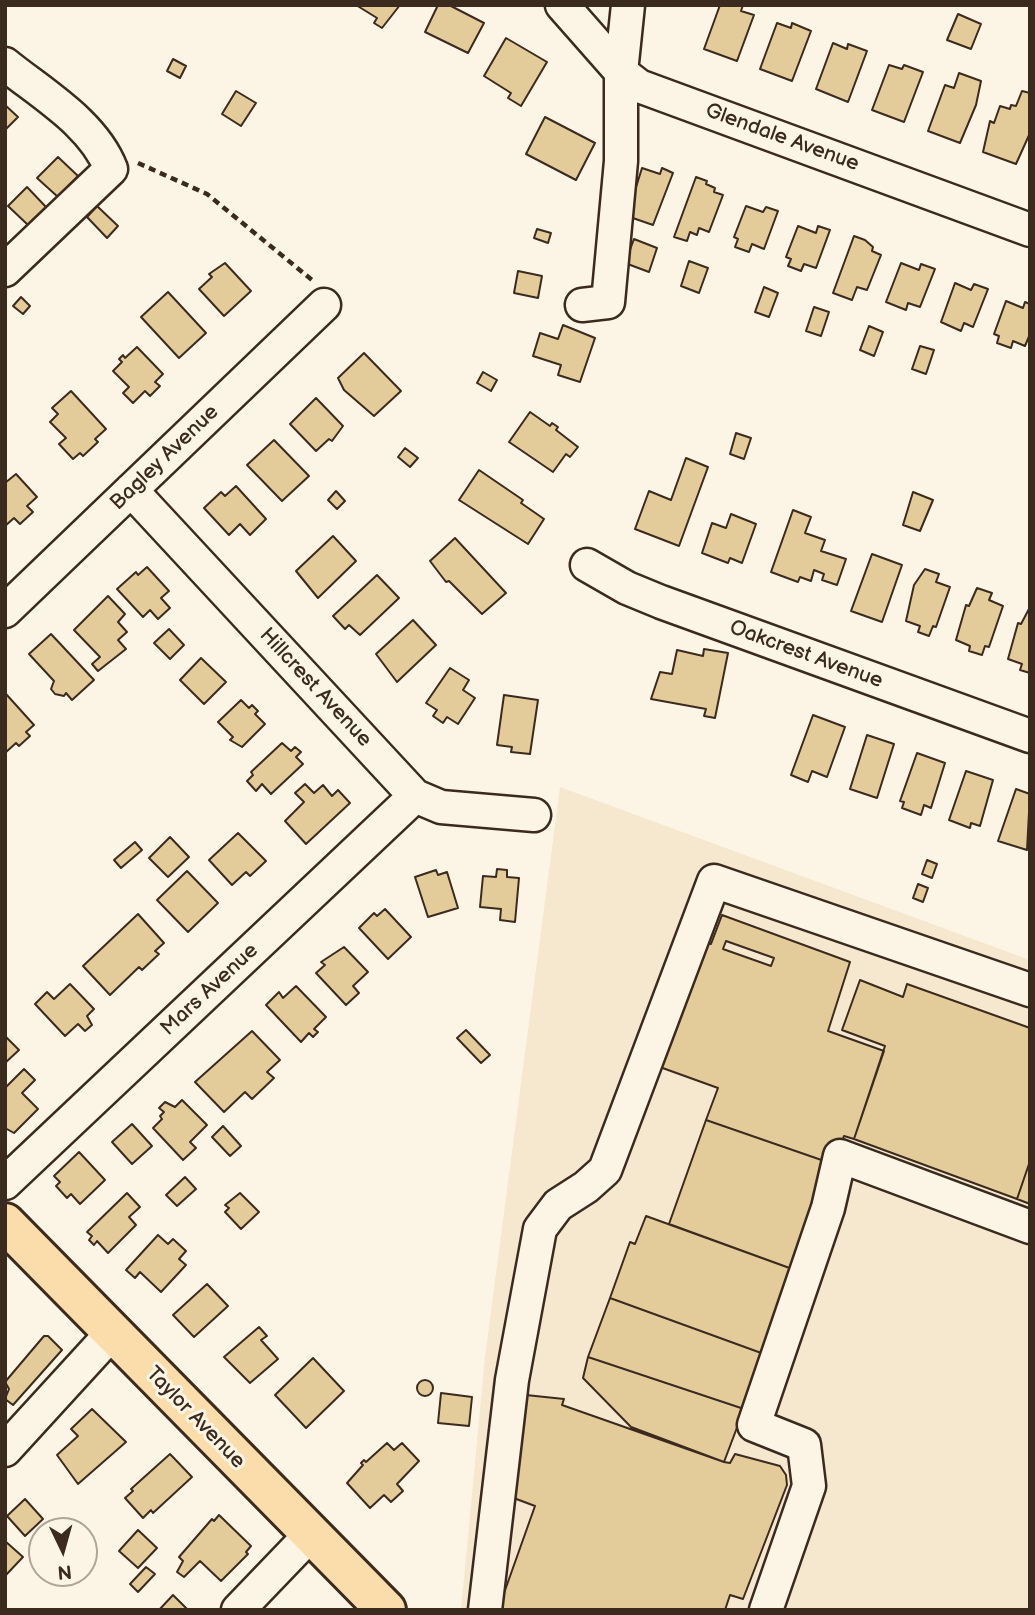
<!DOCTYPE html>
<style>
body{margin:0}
#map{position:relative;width:1035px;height:1615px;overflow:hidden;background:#fcf5e5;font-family:"Balsamiq Sans",sans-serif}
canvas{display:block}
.frame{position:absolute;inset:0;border:7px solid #3b2a1e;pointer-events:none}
.north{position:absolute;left:28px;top:1517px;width:70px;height:70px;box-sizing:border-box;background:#fcf5e5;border:2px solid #afa495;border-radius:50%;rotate:175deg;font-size:19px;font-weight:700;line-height:28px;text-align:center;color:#3b2a1e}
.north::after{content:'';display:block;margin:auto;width:24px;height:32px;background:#3b2a1e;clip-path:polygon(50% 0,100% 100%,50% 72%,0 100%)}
</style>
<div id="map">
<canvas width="1035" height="1615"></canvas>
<div class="frame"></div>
<div class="north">N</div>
</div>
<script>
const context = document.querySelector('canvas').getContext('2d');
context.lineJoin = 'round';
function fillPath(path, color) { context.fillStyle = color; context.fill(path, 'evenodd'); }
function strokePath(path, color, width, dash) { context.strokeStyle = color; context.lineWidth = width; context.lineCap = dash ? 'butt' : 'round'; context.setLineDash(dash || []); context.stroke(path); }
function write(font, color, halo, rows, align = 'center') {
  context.font = font + ' "Balsamiq Sans",sans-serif'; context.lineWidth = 6; context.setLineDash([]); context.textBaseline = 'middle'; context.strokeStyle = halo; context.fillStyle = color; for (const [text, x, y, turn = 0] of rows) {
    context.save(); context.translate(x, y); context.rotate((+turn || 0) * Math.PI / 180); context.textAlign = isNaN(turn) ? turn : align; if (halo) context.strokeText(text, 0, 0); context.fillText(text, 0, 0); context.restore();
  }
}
const built = new Path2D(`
 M560,787L1030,960V1610H461L485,1357Z`);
const building = new Path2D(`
 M356,5H400L382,28L374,23L377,18Z
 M438,5H449L484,23L468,53L425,32Z
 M720,5H743L741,11L754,15L737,61L704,49Z
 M958,14L981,24L971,49L947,40Z
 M777,23L791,28L792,23L811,31L792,81L760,69Z
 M506,38L547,62L521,106L508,98L511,93L484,76Z
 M833,43L847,49L848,44L867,51L848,102L816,89Z
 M173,59L186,66L180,78L167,71Z
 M889,65L902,69L904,65L923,72L904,122L872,110Z
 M959,73L981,81L976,105L960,143L928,131L945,85L954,88Z
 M236,91L256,103L241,126L222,114Z
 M1022,91L1030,93V133L1016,164L983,152L990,121L994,123L1000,106L1010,109L1011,105L1016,106Z
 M5,105L18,117L5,130Z
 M545,117L595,143L576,180L526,154Z
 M58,157L78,176L58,197L37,178Z
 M642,168L660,174L662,168L673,173L653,225L627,216Z
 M696,177L707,181L706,184L715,188L714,192L723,195L709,232L699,228L697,235L690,232L687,241L674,237Z
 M27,187L46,207L28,225L8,206Z
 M97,206L118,226L107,238L87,217Z
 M746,206L763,212L766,207L778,211L764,249L752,244L749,252L735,247L738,239L734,237Z
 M798,226L816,233L818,226L830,230L816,268L804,264L801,271L788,266L791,259L786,257Z
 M537,229L551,233L548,243L534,238Z
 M854,236L865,240L873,247L872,251L881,255L867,290L857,287L852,300L833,293Z
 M634,239L657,248L649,272L625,263Z
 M689,261L708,268L699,293L681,286Z
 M225,263L251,291L224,316L199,289L212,277L209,274Z
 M901,263L919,270L921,264L935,269L920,307L908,303L906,310L886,302Z
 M518,271L542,276L538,298L514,293Z
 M955,283L971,290L974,284L988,289L973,327L964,323L961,331L941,322Z
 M764,287L778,293L769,317L755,312Z
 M168,292L206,333L179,358L141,317Z
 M21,297L30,306L23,314L13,306Z
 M1006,301L1023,308L1025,302L1030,304V334L1025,346L1013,341L1011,348L997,343L999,336L994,334Z
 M814,307L829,312L821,336L806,331Z
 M563,325L595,338L580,382L558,375L561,365L533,356L540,333L558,339Z
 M869,326L883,332L874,356L860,350Z
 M920,346L934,350L926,374L912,369Z
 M137,347L163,374L155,382L160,386L150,396L145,391L133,403L123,393L129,387L113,371L122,362L119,359L123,355L125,358Z
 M364,353L401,391L374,416L344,390L338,378Z
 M483,372L497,380L491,391L477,383Z
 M71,391L106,429L95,439L98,442L83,456L80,453L73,459L59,444L66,438L50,422L58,414L52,408Z
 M316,398L343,426L332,441L329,439L316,451L290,424Z
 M530,412L550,426L552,423L558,427L556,430L578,447L570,457L566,454L553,472L509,442Z
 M736,433L751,438L744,459L730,454Z
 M274,440L309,476L282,501L247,465Z
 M405,448L418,458L410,467L398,457Z
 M686,458L708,467L679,546L635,529L649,491L671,500Z
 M479,470L523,500L521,503L544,519L528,544L459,500Z
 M16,474L37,497L27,506L33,512L20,524L14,518L5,526V483Z
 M236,486L266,519L250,535L240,524L229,535L204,508L221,492L225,496Z
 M336,491L345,501L337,509L328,500Z
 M913,492L933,500L920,531L903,525Z
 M793,510L811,517L805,533L825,540L821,551L846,559L837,585L822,580L824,574L814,570L811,581L800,577L798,582L771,572Z
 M731,514L756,524L742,563L730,558L728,563L702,553L712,523L726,528Z
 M333,536L356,561L318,598L296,571Z
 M455,538L506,593L482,614L449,581L446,582L430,561Z
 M872,554L902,565L882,622L851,611Z
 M147,567L169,591L161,598L170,608L158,619L150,610L143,617L117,589L136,572L138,575Z
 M925,569L939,574L936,582L950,587L936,627L933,626L929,636L918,632L920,626L906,621L914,585Z
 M377,575L399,598L360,635L349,625L345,629L333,616Z
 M977,588L992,593L989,600L1003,606L989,647L985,646L982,655L969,651L970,646L956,640L966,605L969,606Z
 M108,596L125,614L118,622L127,632L118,640L126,649L98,671L92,664L100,657L74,630Z
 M1030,607V673L1020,670L1022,664L1008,659L1018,623L1021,624Z
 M413,620L436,645L397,682L376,654Z
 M169,629L184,645L170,659L154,643Z
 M51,634L94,680L72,700L66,693L64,696L55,694L51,689L54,681L29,654Z
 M704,649L728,653L715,718L704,716L706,709L651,699L660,672L672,674L677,650L703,656Z
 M201,658L226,682L204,704L180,680Z
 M450,668L469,680L463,690L475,698L458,724L447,717L443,723L433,716L437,710L426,703Z
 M6,694L34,725L26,732L30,736L19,746L16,743L5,753Z
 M504,695L538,700L530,754L511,752L512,747L497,745Z
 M241,700L249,708L252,705L258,711L255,714L265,724L242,747L230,740L233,737L218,722Z
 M813,715L845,727L827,777L812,771L808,782L791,775Z
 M867,735L894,744L877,798L850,789Z
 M282,743L291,751L295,747L301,752L296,757L303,764L271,794L262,784L256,791L247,781L253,775L251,772Z
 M917,753L945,763L931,808L924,805L921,815L902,808L904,802L900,801Z
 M966,771L993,780L980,826L971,823L970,828L949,820Z
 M305,784L314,793L323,785L332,796L338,790L350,803L306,844L285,821L304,802L295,793Z
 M1016,789L1030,794L1027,850L998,841Z
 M238,833L266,861L250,876L246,872L232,885L209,860Z
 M170,837L189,857L168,877L149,858Z
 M135,842L142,850L121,868L114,860Z
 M927,860L937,864L932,878L922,874Z
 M497,869L507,870V877L519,878L515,922L500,920L501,909L480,907L483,876L496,877Z
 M436,870L438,875L447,872L458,908L428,917L415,877Z
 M187,871L218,903L188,932L157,900Z
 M918,884L928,888L923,902L913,898Z
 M385,909L411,937L388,959L359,928L374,913L377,916Z
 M138,914L164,943L155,951L159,954L142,970L139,967L110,995L83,966Z
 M722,915L850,962L828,1031L884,1051L854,1139L844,1136L833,1164L706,1120L718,1088L657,1066L701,941L711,944ZM726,941L774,958L771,966L723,949Z
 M344,947L368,972L353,986L359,993L346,1005L316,973L325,965L321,962Z
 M860,980L903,997L907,984L1030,1028V1161L1017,1199L854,1139L885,1046L842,1030Z
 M70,984L94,1009L87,1016L92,1025L85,1031L78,1024L65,1036L35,1004L47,992L54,999Z
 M296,986L326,1017L314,1029L318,1032L313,1037L309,1033L301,1042L266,1005L279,992L283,998Z
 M466,1030L490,1055L481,1063L457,1038Z
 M252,1031L280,1060L267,1072L274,1078L252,1099L245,1092L224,1112L195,1082Z
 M5,1036L19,1050L5,1063Z
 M24,1069L35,1080L22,1093L38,1109L14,1133L5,1128V1088Z
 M182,1100L207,1125L190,1142L196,1148L183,1160L153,1128L162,1119L160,1116L164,1112L159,1108L165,1102L175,1107Z
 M706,1120L833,1164L795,1270L669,1224Z
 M132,1124L152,1146L132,1164L112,1142Z
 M223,1126L241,1146L230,1156L212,1137Z
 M79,1152L105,1180L80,1204L71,1194L67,1198L56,1186L60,1182L54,1176Z
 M1030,1161V1204L1017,1199Z
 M185,1177L196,1189L177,1206L166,1195Z
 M127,1193L140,1207L129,1217L136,1225L108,1253L97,1241L94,1245L89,1240L92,1236L87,1232Z
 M240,1193L259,1212L241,1229L225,1212L229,1208L225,1205Z
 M646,1216L795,1270L764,1354L610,1298L630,1242L635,1244Z
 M158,1235L168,1244L173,1239L186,1251L179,1259L186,1265L161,1292L140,1272L135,1278L126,1270Z
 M207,1284L228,1306L194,1337L173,1315Z
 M610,1298L764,1354L744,1409L588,1357Z
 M259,1327L267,1336L261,1340L278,1359L250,1383L224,1357Z
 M44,1336H48L62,1350L13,1405L5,1399L9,1389L5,1382Z
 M588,1357L744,1409L724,1462L631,1427L583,1378Z
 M313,1358L344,1391L306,1428L275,1395Z
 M417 1388a8 8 0 1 1 16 0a8 8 0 1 1-16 0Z
 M441,1393L472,1397L469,1426L438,1423Z
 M526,1395L564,1399L562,1405L724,1462L730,1463L735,1454L780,1466L786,1475L787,1485L743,1599L730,1595L725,1610H498L535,1506L511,1497Z
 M92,1409L126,1442L78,1484L57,1455L78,1436L71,1429Z
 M387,1443L394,1450L402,1443L419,1461L397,1484L403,1491L391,1502L384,1495L370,1508L347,1483L363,1465L361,1463L364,1460L366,1462Z
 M170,1454L192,1477L153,1513L151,1510L143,1518L125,1498L133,1491L131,1489Z
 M25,1499L43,1519L25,1536L7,1516Z
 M219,1515L251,1546L246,1552L248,1554L221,1581L200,1561L184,1577L177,1572L183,1561L179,1557L212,1519L214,1521Z
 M138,1530L157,1548L138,1568L119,1551Z
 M5,1541L23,1557L5,1576Z
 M146,1567L155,1574L138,1592L130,1584Z
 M173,1595L188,1610H159Z`);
const path = new Path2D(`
 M138,163L207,194L312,280`);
const minor = new Path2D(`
 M562,5L621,72L639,86L1030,230
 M5,64C42,94 93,123 111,169L5,270
 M582,305L608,302L621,161V72L628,5
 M131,490L415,796L441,807L534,815
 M587,565L627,588L661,602L1030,736
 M5,611L324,305
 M5,1183L415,796
 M5,1450L112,1333
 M238,1610L310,1535
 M485,1610L512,1380L540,1229L558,1205L586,1187L605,1170L714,881L1030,990
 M766,1610L809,1486L804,1445L754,1425L828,1208L840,1156L1030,1227`);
const major = new Path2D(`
 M5,1223L386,1610`);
const streetNames = [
 ["Glendale Avenue",782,138,20],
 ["Bagley Avenue",165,458,-44],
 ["Oakcrest Avenue",806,655,20],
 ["Hillcrest Avenue",315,688,47],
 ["Mars Avenue",210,990,-43],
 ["Taylor Avenue",195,1418,46]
];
fillPath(built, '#f5e8ce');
fillPath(building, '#e4cb9a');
strokePath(building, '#3b2a1e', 2);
strokePath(minor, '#3b2a1e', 37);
strokePath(major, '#3b2a1e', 44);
strokePath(path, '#3b2a1e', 4.5, [7, 5]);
strokePath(minor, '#fcf5e5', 32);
strokePath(major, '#fbddab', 38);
write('21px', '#3b2a1e', '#fcf5e5', streetNames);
</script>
